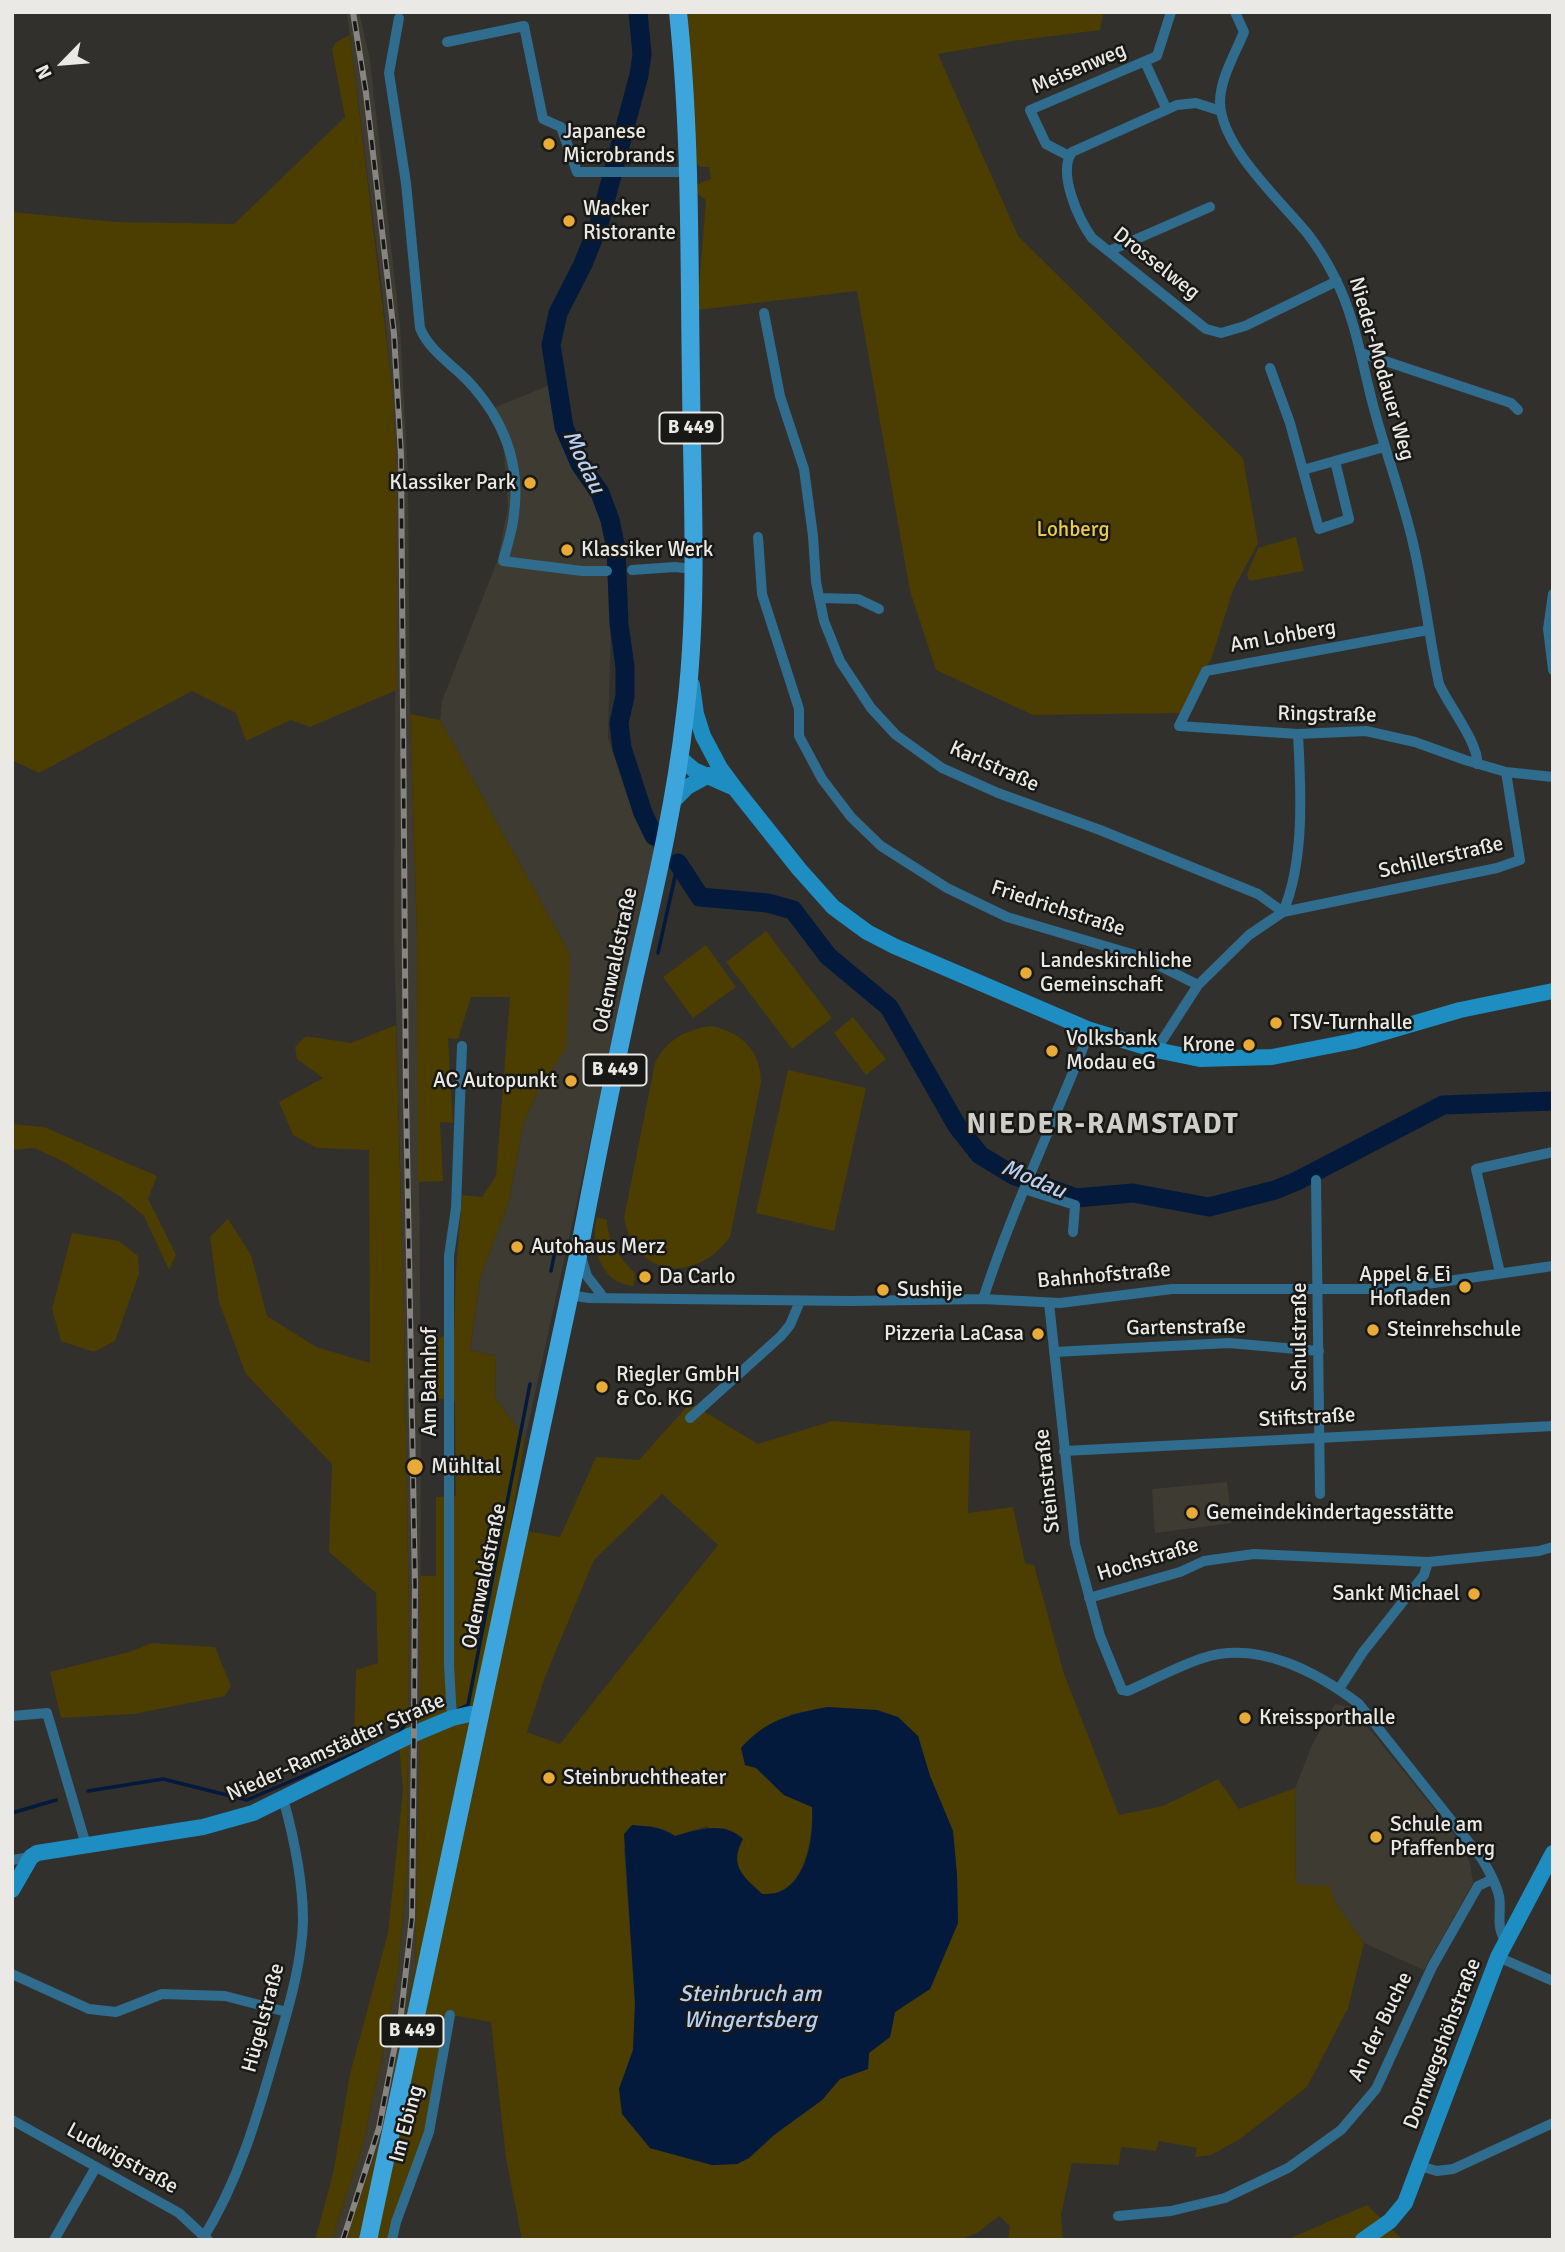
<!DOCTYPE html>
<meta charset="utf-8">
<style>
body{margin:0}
#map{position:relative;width:1565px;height:2252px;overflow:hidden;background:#31302c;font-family:Signika,sans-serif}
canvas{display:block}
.frame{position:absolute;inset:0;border:14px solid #eae9e6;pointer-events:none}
.north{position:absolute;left:28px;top:28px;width:70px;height:70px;-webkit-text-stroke:5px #181816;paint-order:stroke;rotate:245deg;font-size:19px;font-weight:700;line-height:28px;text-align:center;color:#eae9e6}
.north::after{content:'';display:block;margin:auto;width:24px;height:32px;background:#eae9e6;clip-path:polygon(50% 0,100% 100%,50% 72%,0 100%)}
</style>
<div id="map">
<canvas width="1565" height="2252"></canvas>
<div class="frame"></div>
<div class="north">N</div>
</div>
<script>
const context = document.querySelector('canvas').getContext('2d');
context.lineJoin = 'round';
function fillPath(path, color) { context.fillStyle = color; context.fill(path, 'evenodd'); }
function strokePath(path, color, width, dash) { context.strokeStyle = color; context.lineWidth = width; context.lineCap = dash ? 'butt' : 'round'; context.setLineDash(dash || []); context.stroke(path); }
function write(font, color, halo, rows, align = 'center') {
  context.font = font + ' Signika,sans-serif'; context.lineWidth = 5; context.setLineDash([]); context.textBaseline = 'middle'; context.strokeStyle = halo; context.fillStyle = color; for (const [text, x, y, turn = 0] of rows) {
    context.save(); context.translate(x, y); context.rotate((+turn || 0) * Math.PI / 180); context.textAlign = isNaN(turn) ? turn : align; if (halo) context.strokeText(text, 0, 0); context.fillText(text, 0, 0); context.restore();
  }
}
const built = new Path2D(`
 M347,12H359L370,60L400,325L408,477L410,714L417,934L421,1393L420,1718L415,1969L382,2134L346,2240H332L362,2148L385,2044L398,1970L407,1873L409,1616L404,1320L394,934L396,453L392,385L381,282Z
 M550,385L559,426L578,468L599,502L612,581L608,738L634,816L654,849L525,1439L495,1397L496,1356L470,1350L480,1279L509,1201L523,1125L536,1095L570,954L440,720L442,701L498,559L508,507L503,440L486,411Z
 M1227,1482L1232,1523L1155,1533L1152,1489Z
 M1335,1704L1352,1707L1455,1835L1470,1863L1473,1883L1424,1970L1364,1943L1334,1901L1296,1884L1295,1789L1311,1747Z`);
const green = new Path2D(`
 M687,12H1103L1100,30L1013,41L938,54L1018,236L1243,458L1258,543L1233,590L1212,657L1181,713L1033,715L936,670L910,591L857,291L697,310L706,200L696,193C696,182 701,183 711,179L709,167H700L695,161Z
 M350,35L392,385L396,453L397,690L310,727L291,720L246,741L236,713L192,691L39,773L12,760V212L116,222L234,224L345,117L332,49L336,42Z
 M1296,537L1304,571L1249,581L1247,574L1258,548Z
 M410,714L440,720L570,954L566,1048L536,1095L523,1125L509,1201L480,1279L470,1350L496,1356L495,1397L525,1439L510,1528L560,1537L596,1457L639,1460L690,1403L758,1444L832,1421L970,1431L968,1513L1013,1507L1025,1563L1034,1565L1064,1674L1119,1815L1163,1806L1218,1779L1239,1809L1295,1788L1296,1884L1330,1886L1334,1901L1364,1943L1348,2008L1307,2087L1240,2139L1211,2155L1195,2157L1197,2148L1159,2141L1156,2151L1121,2147L1119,2165L1072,2163L1061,2215L1063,2240H1008L1010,2226L999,2216L977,2233L960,2240H522L506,2158L491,2022L451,2015L429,2132L392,2240H346L382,2134L415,1969L420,1718V1576H436V1497L456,1496L455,1402L425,1395L424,1344L454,1332L456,1271L462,1195L482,1197L496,1176L510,997H471L458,1039L448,1038L453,1123L440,1122L443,1181L418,1182L417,934ZM662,1494L718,1545L560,1744L527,1732L545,1677L594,1560ZM828,1707L918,1736L930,1776L953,1831L957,1875L958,1923L930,1989L895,2012L890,2037L869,2053L868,2069L840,2079L822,2100L774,2135L749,2158L737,2164L712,2165L650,2148L619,2089L633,2050L635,2003L624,1848L649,1826L666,1830L675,1836L707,1826L735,1853L740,1873L762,1894C767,1894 774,1894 779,1892C807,1881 813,1833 812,1807L784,1795L756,1768L745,1765L791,1714Z
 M766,931L832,1018L792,1049L726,962Z
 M706,945L736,987L693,1018L663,977Z
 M853,1017L886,1059L866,1075L834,1033Z
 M396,1025L404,1320L409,1616L407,1873L398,1970L385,2044L362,2148L332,2240H315L333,2174L350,2074L388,1933L403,1790L397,1720L354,1739L356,1670L378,1663L376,1593L329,1552L332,1464L246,1374L219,1302L210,1237L228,1219L251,1255L267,1316L316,1347L370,1363L369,1150L317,1148L293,1135L279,1102L323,1078L297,1059L295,1047L306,1036L351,1043Z
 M710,1026C740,1031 761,1050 761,1082L730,1237C696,1284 635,1278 624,1218L655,1063C666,1040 685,1030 710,1026Z
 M788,1070L866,1088L834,1231L756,1213Z
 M12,1124L44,1127L157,1176L148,1199L176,1255L169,1270L144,1216L121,1197L64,1162L34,1148L12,1150Z
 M597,1217L607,1220C608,1243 620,1258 635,1273L634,1286C599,1284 590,1244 597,1217Z
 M72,1233L119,1241L138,1256L139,1274L115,1341L94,1352L61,1341L52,1309Z
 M152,1643L215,1647L231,1686L225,1696L134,1714L61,1718L50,1672L129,1652Z
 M1367,2205L1403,2240H1286Z`);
const water = new Path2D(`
 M828,1707L877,1710L898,1717L918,1736L930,1776L953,1831L957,1875L958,1923L930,1989L895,2012L890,2037L869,2053L868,2069L840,2079L822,2100L774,2135L749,2158L737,2164L712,2165L650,2148L622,2114L619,2089L633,2050L635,2003L624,1834L632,1825C648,1826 661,1827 675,1836C697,1830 724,1820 743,1839C729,1866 742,1875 762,1894C767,1894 774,1894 779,1892C808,1881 814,1834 812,1807L784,1795L756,1768L745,1765L741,1748C767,1719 791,1714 828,1707Z`);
const stream = new Path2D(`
 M658,953L678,863
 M551,1271L555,1251L560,1248
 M459,1709L468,1705L530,1384
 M398,1734L404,1726
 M88,1791L163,1779L247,1800L363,1750
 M12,1813L56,1800`);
const river = new Path2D(`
 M638,12L642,54L639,75L599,224L583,264L558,313L551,345L564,427L580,464L600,493L610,520L616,549L619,624L625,667V696L619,723L622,748L643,813L654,836
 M678,863L700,897L768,903L793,910L828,956L889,1007L957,1126L980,1155L1013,1175L1076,1198L1133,1193L1209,1207L1275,1190L1297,1181L1443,1105L1553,1101`);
const street = new Path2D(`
 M1235,12L1244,32C1235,54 1220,79 1220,102C1221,147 1280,200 1307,233C1318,247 1327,262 1335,278C1355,317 1362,363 1373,405C1385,451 1402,496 1413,543C1424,589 1429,637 1439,684C1447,703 1480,745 1477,764
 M399,18L389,73L406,183L420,328C429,350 450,363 467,380C502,417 521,462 514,514C513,529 507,546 503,561L582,571H607
 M447,42L524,26L543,119L561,127L577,172H688
 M1145,62L1166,108
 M1221,111L1196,103L1177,105L1072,152C1057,173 1079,220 1092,238L1206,329L1221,333L1245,326L1337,281
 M1069,156L1046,144L1030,110L1157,56L1171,12
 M1109,251L1210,207
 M764,313L780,396L804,469L813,536L816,582L824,621L840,661L871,708L896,735L942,768L998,793L1100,830L1258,894L1283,912L1249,935L1198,985L1156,1050
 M1361,353L1511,403L1518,410
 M1270,368L1290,423L1319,529L1349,519L1335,461
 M1303,470L1384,447
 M758,537L762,594L799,709V736L822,779L851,817L881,846L947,888L1007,917L1142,957L1198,985
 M632,570L675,567L693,569
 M1553,594L1548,629L1553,670
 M819,598L858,599L879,609
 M1428,630L1206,671L1179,726L1298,734L1366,731L1415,742L1465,760L1506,772L1553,777
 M1283,912L1497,868L1520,860L1506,772
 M1283,912C1305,861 1301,789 1298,734
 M1316,1180L1320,1494
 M1024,1189L1075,1205L1073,1232
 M580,1253L587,1276L601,1294
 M1500,1273L1476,1169L1553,1152
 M569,1295L589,1298L850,1301L983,1299L1060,1303L1172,1289H1392L1553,1266
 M983,1299C1013,1207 1055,1120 1090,1030
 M1049,1303L1075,1544L1100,1636L1122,1690L1128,1691C1153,1680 1178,1666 1203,1658C1258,1640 1317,1672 1359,1704L1482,1859C1489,1871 1496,1883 1499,1896C1502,1911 1495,1928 1506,1941
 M1054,1352L1229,1343L1319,1351
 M690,1418L781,1336L790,1325L800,1301
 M1064,1451L1553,1426
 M1089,1598L1180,1572L1204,1561L1254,1554L1428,1562L1539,1551L1553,1547
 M1339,1689L1363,1652L1424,1575L1428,1562
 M12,1716L47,1713L86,1845
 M452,1718L449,1665V1256L456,1208L462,1046
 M12,1860L31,1857
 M1498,1957L1553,1981
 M12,1974L89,2009L116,2012L162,1994L225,1996L287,2012
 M12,2120L179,2213L208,2240
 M1420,2166L1437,2171L1453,2169L1553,2123
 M1118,2216L1171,2211L1225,2198L1288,2168L1341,2130L1376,2089L1432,1967L1478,1886L1493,1879
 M54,2240L96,2167
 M202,2240C239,2181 257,2117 276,2051C288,2009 302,1964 303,1920C303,1879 294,1838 283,1798
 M392,2240L396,2222L429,2132L450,2015`);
const secondary = new Path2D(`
 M692,685L696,714L703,736L720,768L737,791L799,869L833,907L867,932L894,946L1090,1030L1156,1050L1200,1059L1272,1057L1354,1041L1460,1010L1553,991
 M680,758L694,770L732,787
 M672,802L687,787L709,775
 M12,1890L31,1857L37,1853L203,1827L253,1813L409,1736L452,1718L470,1714H479
 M1363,2240L1390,2221L1405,2203L1498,1957L1553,1853`);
const primary = new Path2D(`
 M368,2240L579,1251C596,1161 614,1070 634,980C654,892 675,805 685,715C699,605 692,493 691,383C689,259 691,135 678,12`);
const rail = new Path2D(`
 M343,2240L379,2128L401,2014L412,1918L414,1729L415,1585L406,1094L401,455L394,334L366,93L353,12`);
const markers = [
 [549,144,7,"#e9ab38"],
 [569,221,7,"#e9ab38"],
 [530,483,7,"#e9ab38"],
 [567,550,7,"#e9ab38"],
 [1026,973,7,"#e9ab38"],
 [1276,1023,7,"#e9ab38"],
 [1249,1045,7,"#e9ab38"],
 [1052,1051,7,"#e9ab38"],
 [571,1081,7,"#e9ab38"],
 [517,1247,7,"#e9ab38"],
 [645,1277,7,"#e9ab38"],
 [1465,1287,7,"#e9ab38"],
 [883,1290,7,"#e9ab38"],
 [1373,1330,7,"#e9ab38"],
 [1038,1334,7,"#e9ab38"],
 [602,1387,7,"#e9ab38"],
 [415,1467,9,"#e9ab38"],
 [1192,1513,7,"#e9ab38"],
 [1474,1594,7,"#e9ab38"],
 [1245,1718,7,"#e9ab38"],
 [549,1778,7,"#e9ab38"],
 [1376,1837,7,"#e9ab38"]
];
const shields = [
 [691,428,63],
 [615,1070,63],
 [412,2031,63]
];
const shieldNames = [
 ["B 449",691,428],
 ["B 449",615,1070],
 ["B 449",412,2031]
];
const streetNames = [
 ["Meisenweg",1079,69,-23],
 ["Drosselweg",1156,264,38],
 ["Nieder-Modauer Weg",1381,369,74],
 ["Am Lohberg",1283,637,-10],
 ["Ringstraße",1327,715,1],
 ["Karlstraße",994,767,24],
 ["Schillerstraße",1441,858,-13],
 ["Friedrichstraße",1058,909,18],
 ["Odenwaldstraße",616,960,-78],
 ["Bahnhofstraße",1104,1276,-5],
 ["Gartenstraße",1186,1328,-1],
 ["Schulstraße",1300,1337,-90],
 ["Am Bahnhof",430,1382,-90],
 ["Stiftstraße",1307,1418,-3],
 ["Steinstraße",1048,1481,-96],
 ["Hochstraße",1148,1560,-17],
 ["Odenwaldstraße",485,1576,-78],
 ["Nieder-Ramstädter Straße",336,1748,-24],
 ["Hügelstraße",264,2018,-75],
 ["An der Buche",1381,2027,-64],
 ["Dornwegshöhstraße",1443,2044,-69],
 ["Im Ebing",407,2124,-75],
 ["Ludwigstraße",122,2159,29]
];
const poiNames = [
 ["Japanese",563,132],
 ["Microbrands",563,156],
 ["Wacker",583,209],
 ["Ristorante",583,233],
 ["Klassiker Park",516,483,"right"],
 ["Klassiker Werk",581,550],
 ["Landeskirchliche",1040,961],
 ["Gemeinschaft",1040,985],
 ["TSV-Turnhalle",1290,1023],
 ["Volksbank",1066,1039],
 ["Modau eG",1066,1063],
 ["Krone",1235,1045,"right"],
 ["AC Autopunkt",557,1081,"right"],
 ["Autohaus Merz",531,1247],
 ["Appel & Ei",1451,1275,"right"],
 ["Hofladen",1451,1299,"right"],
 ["Da Carlo",659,1277],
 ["Sushije",897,1290],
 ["Steinrehschule",1387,1330],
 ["Pizzeria LaCasa",1024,1334,"right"],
 ["Riegler GmbH",616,1375],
 ["& Co. KG",616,1399],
 ["Mühltal",431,1467],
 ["Gemeindekindertagesstätte",1206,1513],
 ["Sankt Michael",1460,1594,"right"],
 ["Kreissporthalle",1259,1718],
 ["Steinbruchtheater",563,1778],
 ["Schule am",1390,1825],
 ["Pfaffenberg",1390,1849]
];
const parkNames = [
 ["Lohberg",1073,530]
];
const waterNames = [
 ["Modau",583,462,64],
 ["Modau",1033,1180,23],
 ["Steinbruch am",750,1995],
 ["Wingertsberg",750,2021]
];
const districtNames = [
 ["NIEDER-RAMSTADT",1103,1126]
];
fillPath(built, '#3e3b32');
fillPath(green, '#4c3d00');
fillPath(water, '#031a3c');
strokePath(stream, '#031a3c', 3.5);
strokePath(river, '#031a3c', 19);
strokePath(street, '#306c8d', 10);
strokePath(secondary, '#1d8dc2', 16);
strokePath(primary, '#3da5db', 18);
strokePath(rail, '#868582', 6);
strokePath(rail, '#181816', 3.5, [10]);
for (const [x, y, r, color] of markers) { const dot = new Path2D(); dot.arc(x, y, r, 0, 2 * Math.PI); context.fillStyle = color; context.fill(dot); strokePath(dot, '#181816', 2.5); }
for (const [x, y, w] of shields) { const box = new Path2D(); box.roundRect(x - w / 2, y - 15.5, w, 31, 5); context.fillStyle = '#181816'; context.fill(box); strokePath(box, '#eae9e6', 2); }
write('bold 19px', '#eae9e6', null, shieldNames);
write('21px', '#eae9e6', '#181816', streetNames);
write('21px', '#eae9e6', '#181816', poiNames, 'left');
write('21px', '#edcb47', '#181816', parkNames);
write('italic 23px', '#b6d0f6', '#181816', waterNames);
context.letterSpacing = '2px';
write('bold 28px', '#cfcec9', '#181816', districtNames);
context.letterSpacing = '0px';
</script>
